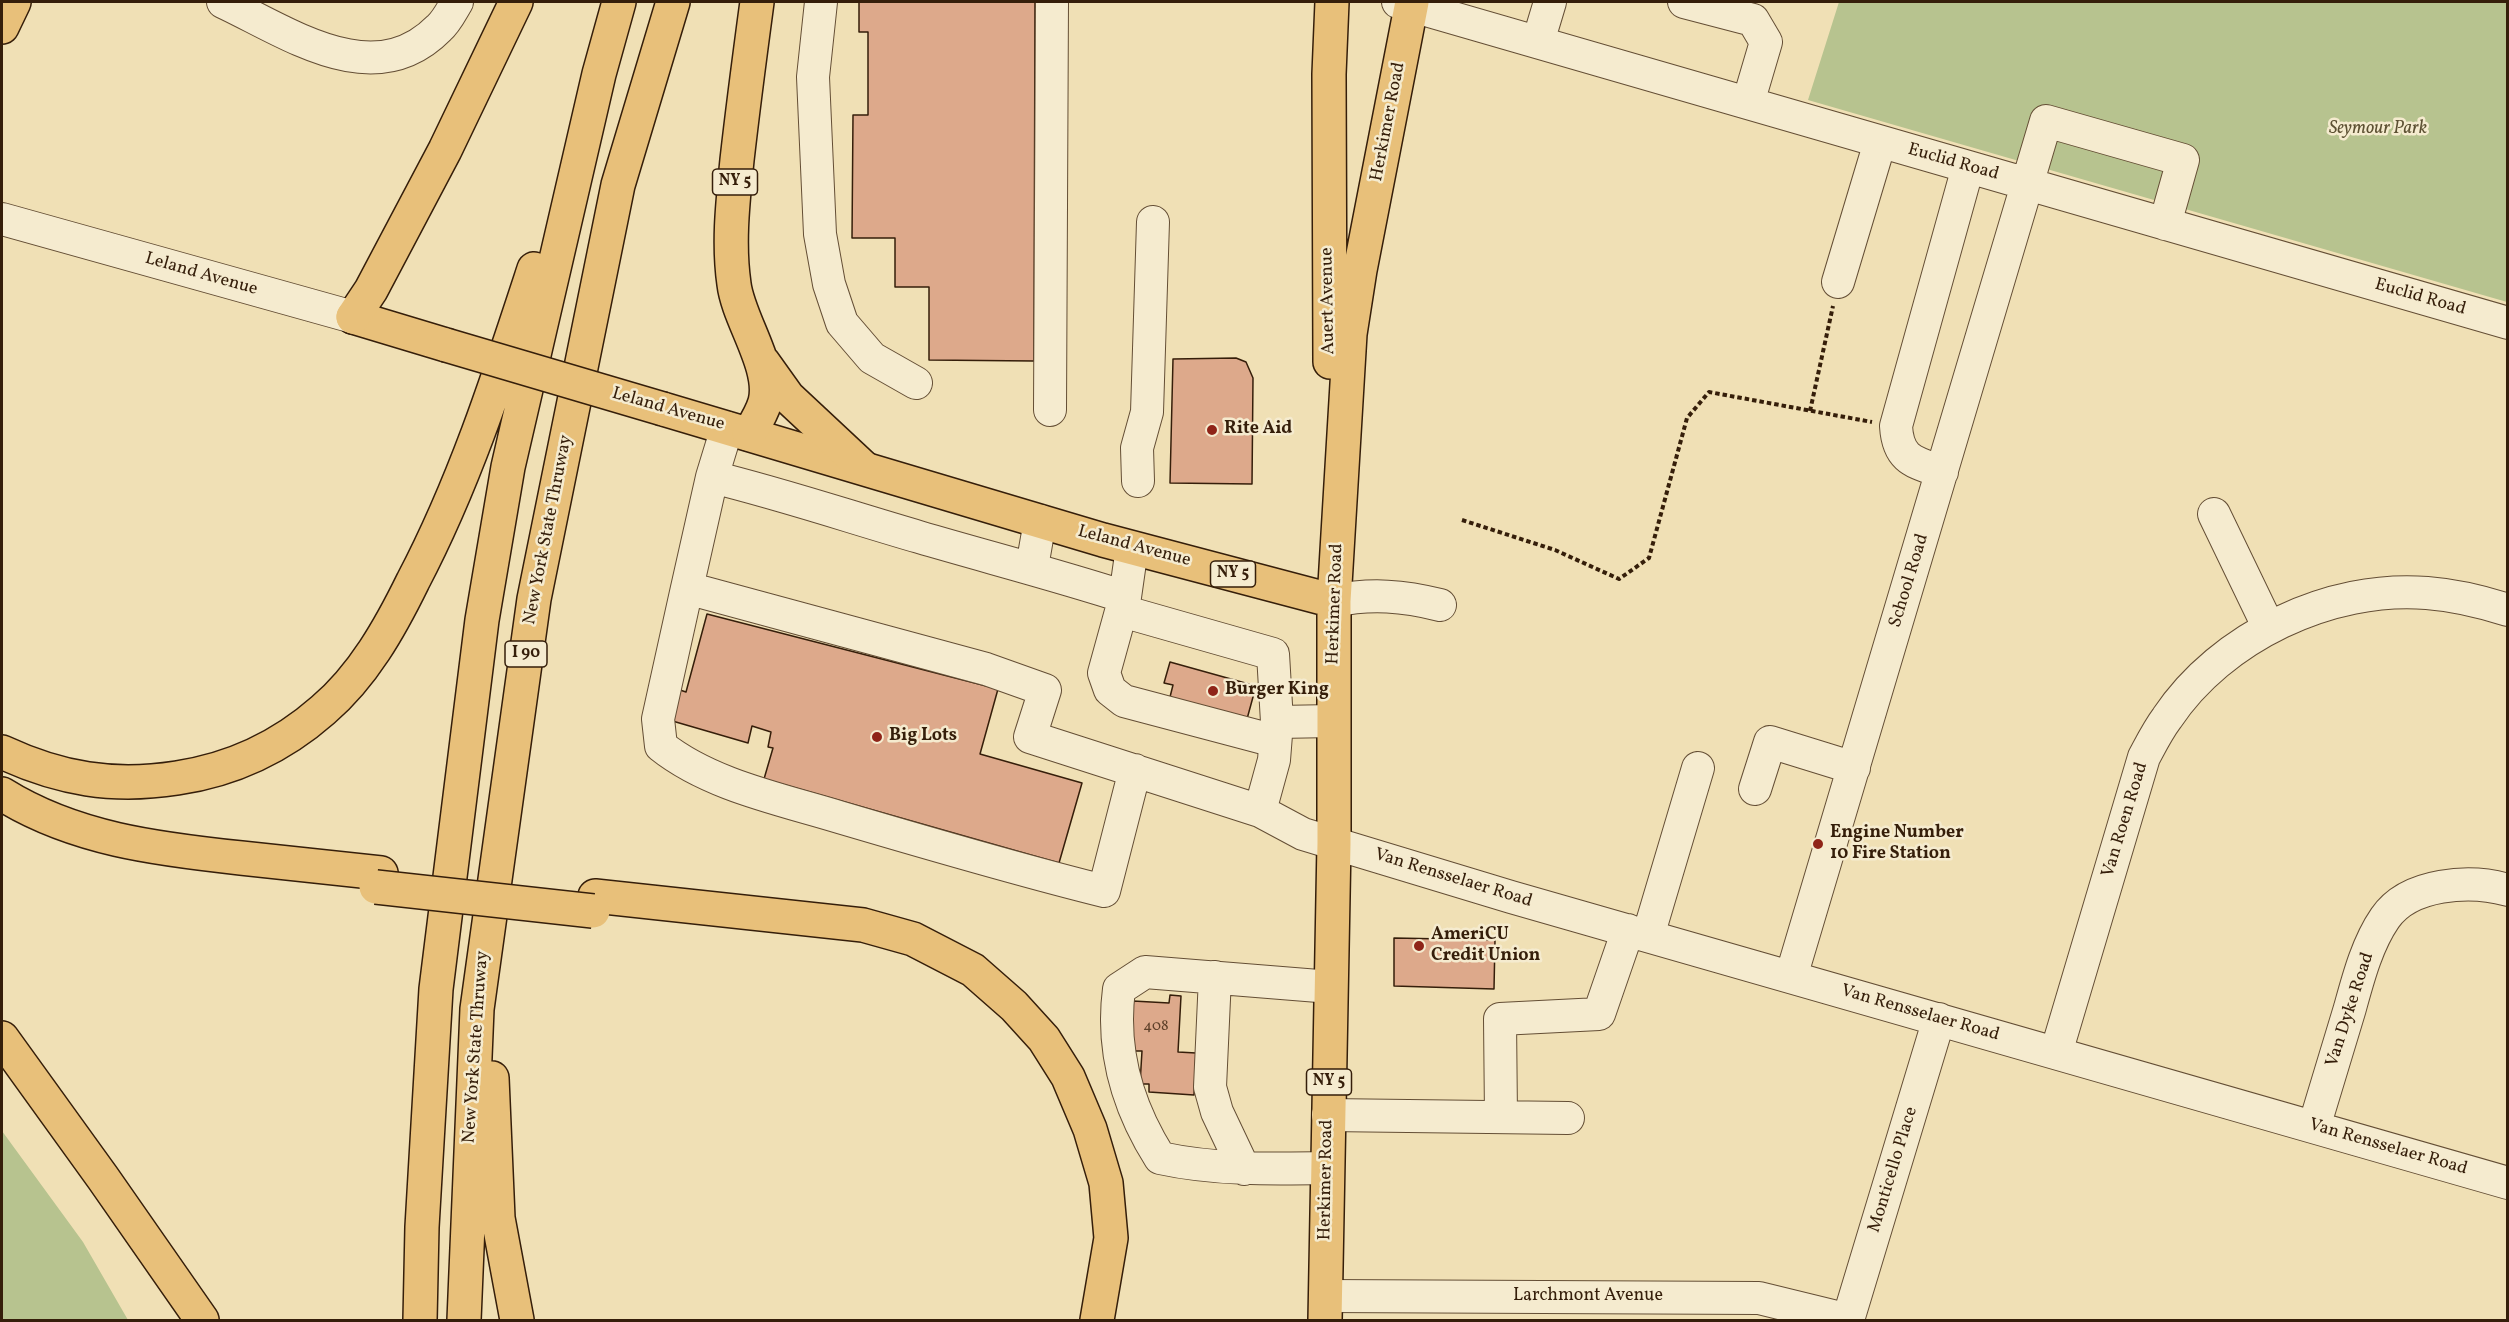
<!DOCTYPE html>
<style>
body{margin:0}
#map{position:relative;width:2509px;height:1322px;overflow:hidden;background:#f0e0b5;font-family:Vollkorn,serif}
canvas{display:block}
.frame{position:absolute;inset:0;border:3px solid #351e0a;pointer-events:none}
</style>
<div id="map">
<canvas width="2509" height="1322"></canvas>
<div class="frame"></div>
</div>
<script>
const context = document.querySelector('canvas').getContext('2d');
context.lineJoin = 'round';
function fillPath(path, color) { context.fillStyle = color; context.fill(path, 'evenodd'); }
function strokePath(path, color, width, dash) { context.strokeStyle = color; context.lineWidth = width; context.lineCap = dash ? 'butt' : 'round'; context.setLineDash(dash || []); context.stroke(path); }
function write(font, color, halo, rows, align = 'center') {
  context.font = font + ' Vollkorn,serif'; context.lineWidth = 5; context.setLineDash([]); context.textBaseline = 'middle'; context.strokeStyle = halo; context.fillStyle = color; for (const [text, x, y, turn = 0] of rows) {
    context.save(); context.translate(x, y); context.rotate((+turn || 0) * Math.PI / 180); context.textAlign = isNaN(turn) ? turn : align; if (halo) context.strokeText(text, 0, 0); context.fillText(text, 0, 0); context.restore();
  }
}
const green = new Path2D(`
 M1839,2H2507V302L1808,100Z
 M2,1131L83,1242L128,1320H2Z`);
const building = new Path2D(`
 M859,2H1035L1034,361L929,360V287H895V238H852L853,115H868V32H859Z
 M1236,358L1246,362L1253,378L1252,484L1170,483L1173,359Z
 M707,614L998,689L980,754L1082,783L1059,863L764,779L773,748L768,747L771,732L752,726L748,743L669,720L677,689L686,692Z
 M1170,662L1256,686L1247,719L1170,697L1173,685L1164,683Z
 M1394,938L1495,940L1494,989L1394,986Z
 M1170,995L1181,996L1178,1052L1196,1053L1194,1095L1149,1092V1084H1140L1142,1051H1130L1133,1001L1169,1003Z`);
const path = new Path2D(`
 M1810,411L1833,306
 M1462,520L1555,550L1619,579L1649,558L1687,418L1709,392L1872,422`);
const minor = new Path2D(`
 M223,2C289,33 374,94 439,28C447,21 452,10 457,2
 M821,2L813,77L820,234L829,284L842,323L872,358L916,383
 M1398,2L2508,323
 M1684,2L1753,20L1766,42L1748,103
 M1538,42L1550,2
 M2,219L353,317
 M1838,282L1880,142
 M1050,410L1052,2
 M727,428L712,477C782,494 850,517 919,537C987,557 1057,575 1125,597L1132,548
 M1942,472C1914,462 1898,460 1896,426L1968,167
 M712,477L687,588L986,669L1045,690L1030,737L1260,811L1303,834L1511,897L2508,1183
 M1138,481L1137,448L1147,412L1153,222
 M2214,514L2268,626
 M1032,567L1040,521
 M687,588L658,719L661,746C710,785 780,799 839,817C927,843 1015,869 1104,891L1135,770
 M1125,597L1104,673L1110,690L1124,701L1275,741
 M1334,601C1371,593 1404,596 1440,605
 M1122,611L1273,654L1277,722L1274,760L1260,811
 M1277,722L1334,721
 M1755,789L1770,742L1854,768
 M1648,936L1698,768
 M1215,977L1210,1087L1217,1112L1244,1169
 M1791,977L2046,121L2183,160L2165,224
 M2056,1053L2144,757C2151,744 2158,730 2167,718C2221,637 2330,585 2427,593C2453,595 2483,602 2508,610
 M1328,1115L1568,1118
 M1501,1117L1500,1019L1599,1014L1628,930
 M2314,1127C2326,1087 2338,1048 2350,1008C2358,979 2367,944 2385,918C2409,883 2470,879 2508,890
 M1327,1168C1271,1169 1215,1170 1160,1158C1127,1106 1111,1050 1119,989L1145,972L1331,987
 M1325,1296L1759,1298L1849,1320
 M1848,1320L1939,1019`);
const major = new Path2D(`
 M353,317L446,345
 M1330,362L1329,74L1332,2
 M663,409L1103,540L1334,601
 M1325,1320L1334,843V601L1350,334L1360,270L1412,2`);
const highway = new Path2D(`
 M2,27L14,2
 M353,317L371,290L445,150L516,2
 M763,362L788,397L864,468
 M749,434C755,424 762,413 765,402C774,367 738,319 734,284C728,242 733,201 737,160C743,107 750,54 757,2
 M2,752C60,779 113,788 177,778C231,770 281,747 323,710C363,676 390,628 413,581C465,482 499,376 534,269
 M2,794C74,839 157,849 241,858C288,863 334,868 381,873
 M595,896L863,925L913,939L973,970L1014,1006L1044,1039L1068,1077L1090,1129L1106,1183L1111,1238L1097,1320
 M2,1038L103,1178L202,1320
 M492,1078L498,1218L517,1320
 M420,1320L422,1227L436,989L482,620L508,467L599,74L619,2
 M464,1320L477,1009L534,599L618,185L673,2`);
const majorBridge = new Path2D(`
 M446,345L663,409`);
const highwayBridge = new Path2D(`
 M376,887L593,911`);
const markers = [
 [1212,430,6,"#8f2418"],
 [1213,691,6,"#8f2418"],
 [877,737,6,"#8f2418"],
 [1818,844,6,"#8f2418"],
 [1419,946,6,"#8f2418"]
];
const numberNames = [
 ["408",1156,1027]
];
const shields = [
 [735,182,45],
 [1233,574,45],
 [526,654,42],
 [1329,1082,45]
];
const shieldNames = [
 ["NY 5",735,182],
 ["NY 5",1233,574],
 ["I 90",526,654],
 ["NY 5",1329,1082]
];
const streetNames = [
 ["Herkimer Road",1389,122,-79],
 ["Euclid Road",1953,163,16],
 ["Leland Avenue",201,275,16],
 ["Euclid Road",2420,298,16],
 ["Auert Avenue",1329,301,-91],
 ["Leland Avenue",668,410,16],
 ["New York State Thruway",549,530,-79],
 ["Leland Avenue",1134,547,15],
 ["School Road",1910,581,-73],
 ["Herkimer Road",1336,604,-88],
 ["Van Roen Road",2126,820,-73],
 ["Van Rensselaer Road",1453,879,17],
 ["Van Dyke Road",2351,1010,-72],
 ["Van Rensselaer Road",1920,1014,16],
 ["New York State Thruway",477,1047,-86],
 ["Van Rensselaer Road",2388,1148,16],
 ["Monticello Place",1894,1170,-73],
 ["Herkimer Road",1327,1180,-89],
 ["Larchmont Avenue",1588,1297]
];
const parkNames = [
 ["Seymour Park",2378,130]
];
const poiNames = [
 ["Rite Aid",1224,430],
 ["Burger King",1225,691],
 ["Big Lots",889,737],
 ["Engine Number",1830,834],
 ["10 Fire Station",1830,855],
 ["AmeriCU",1431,936],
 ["Credit Union",1431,957]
];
fillPath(green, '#b7c38f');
fillPath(building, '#dda98b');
strokePath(building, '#351e0a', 1.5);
strokePath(minor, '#644e35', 34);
strokePath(major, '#351e0a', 36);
strokePath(highway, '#351e0a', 36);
strokePath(path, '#351e0a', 4, [4.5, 3]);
strokePath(minor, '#f5ebcf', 32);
strokePath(major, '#e8c07a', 33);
strokePath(highway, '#e8c07a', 33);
strokePath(majorBridge, '#351e0a', 36, []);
strokePath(highwayBridge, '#351e0a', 36, []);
strokePath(majorBridge, '#e8c07a', 33);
strokePath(highwayBridge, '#e8c07a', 33);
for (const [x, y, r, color] of markers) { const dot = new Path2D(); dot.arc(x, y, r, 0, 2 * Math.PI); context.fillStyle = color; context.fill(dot); strokePath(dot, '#f5ebcf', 2); }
write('15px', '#5f412a', null, numberNames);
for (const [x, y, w] of shields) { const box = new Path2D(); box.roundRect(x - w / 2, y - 13, w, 26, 4.5); context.fillStyle = '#f5ebcf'; context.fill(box); strokePath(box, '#351e0a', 1.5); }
write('bold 16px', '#351e0a', null, shieldNames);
write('18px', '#351e0a', '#f5ebcf', streetNames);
write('italic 18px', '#5c5032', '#f5ebcf', parkNames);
write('bold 18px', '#351e0a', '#f5ebcf', poiNames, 'left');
</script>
